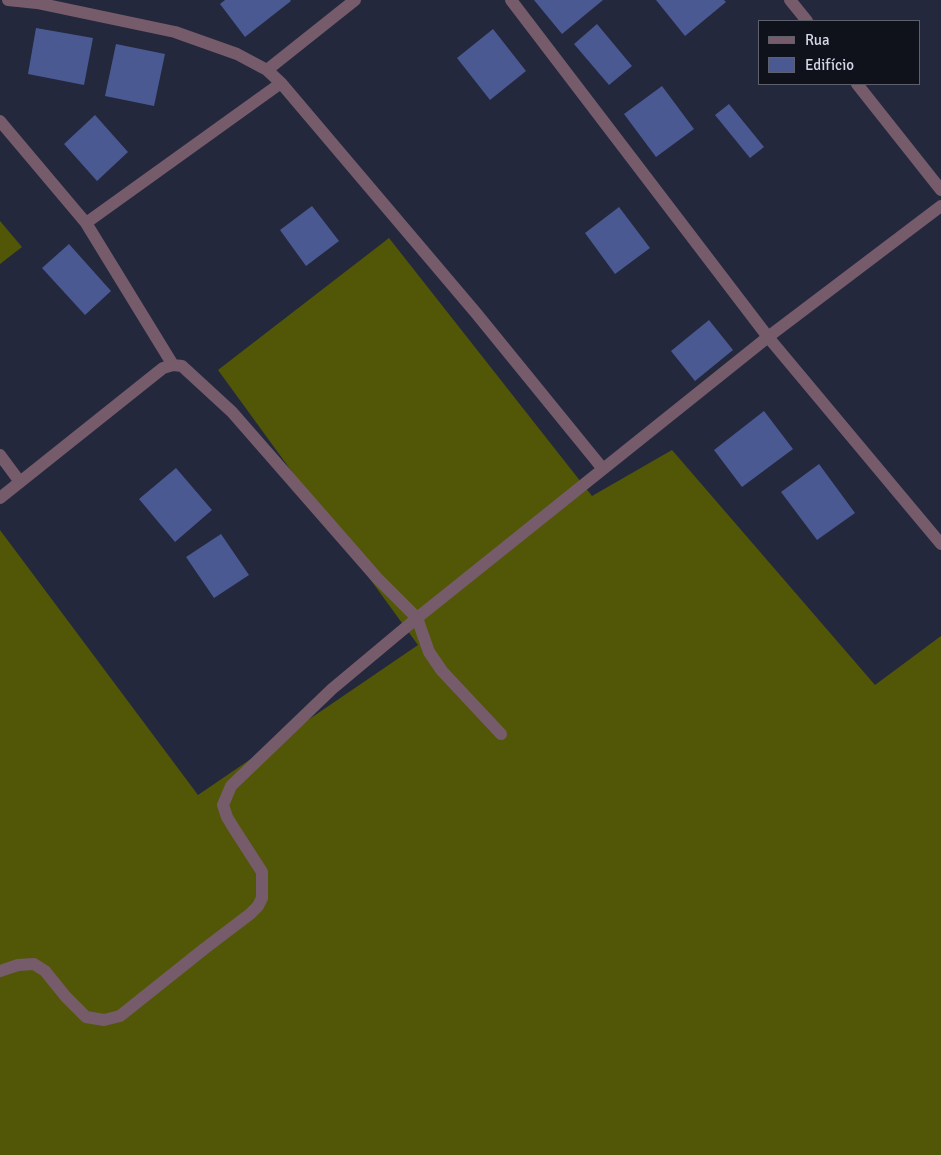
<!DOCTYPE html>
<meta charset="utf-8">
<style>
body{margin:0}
#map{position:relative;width:941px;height:1155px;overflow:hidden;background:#23283d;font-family:Signika,sans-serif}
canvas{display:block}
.legend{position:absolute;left:758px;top:20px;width:162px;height:65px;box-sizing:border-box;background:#0f121b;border:1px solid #5e616c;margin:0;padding:6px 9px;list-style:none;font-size:15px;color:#d4d8e6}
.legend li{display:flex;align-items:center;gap:10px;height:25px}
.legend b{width:25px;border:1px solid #5e616c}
</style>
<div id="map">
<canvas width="941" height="1155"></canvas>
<ul class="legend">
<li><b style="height:6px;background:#765b6b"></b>Rua</li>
<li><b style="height:14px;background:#4a5992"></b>Edifício</li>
</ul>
</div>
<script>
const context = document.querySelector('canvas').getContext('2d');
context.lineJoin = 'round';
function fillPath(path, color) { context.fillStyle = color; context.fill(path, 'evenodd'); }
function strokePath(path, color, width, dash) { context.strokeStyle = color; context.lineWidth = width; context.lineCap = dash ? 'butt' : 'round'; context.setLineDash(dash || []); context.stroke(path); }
const forest = new Path2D(`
 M0,221L22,247L0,264Z
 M389,238L592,496L672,450L875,685L941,636V1155H0V530L198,795L418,645L218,370Z`);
const building = new Path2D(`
 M225,0H290L291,1L245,37L220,4Z
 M534,0H603L562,34Z
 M656,0H724L726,2L685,36Z
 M597,24L632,66L609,85L574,44Z
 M36,28L93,38L84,85L28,74Z
 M493,29L526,71L490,100L457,58Z
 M116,44L165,54L154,106L105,96Z
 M662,86L694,129L656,157L624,114Z
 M729,104L764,147L750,158L715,115Z
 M95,115L128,152L97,181L64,144Z
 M312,206L339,241L306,266L280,230Z
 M619,207L650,248L615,274L585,233Z
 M69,244L111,291L85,315L42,268Z
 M709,320L733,350L695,381L671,351Z
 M764,411L793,449L742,487L714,450Z
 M819,464L855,513L817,540L781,492Z
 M176,468L212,510L175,542L139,499Z
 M221,534L249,575L214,598L186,557Z`);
const minor = new Path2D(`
 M8,0L37,3L175,32L237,54L267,70L281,83L476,313L603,469
 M511,0L768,337L941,544
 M790,0L807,21
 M267,70L355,0
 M857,84L941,190
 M0,121L86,223
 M173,365L86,223L281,83
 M0,455L20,482
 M0,498L163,368L173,365L182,366L232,412L377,578L417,618L429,652L442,671L501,734
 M0,971L18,965L34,964L45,971L66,997L86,1017L104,1020L120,1016L204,949L250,914L258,906L262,898V872L233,827L227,817L223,805L231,786L332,689L417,618L768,337L941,206`);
fillPath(forest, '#525708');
fillPath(building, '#4a5992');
strokePath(minor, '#765b6b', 12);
</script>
